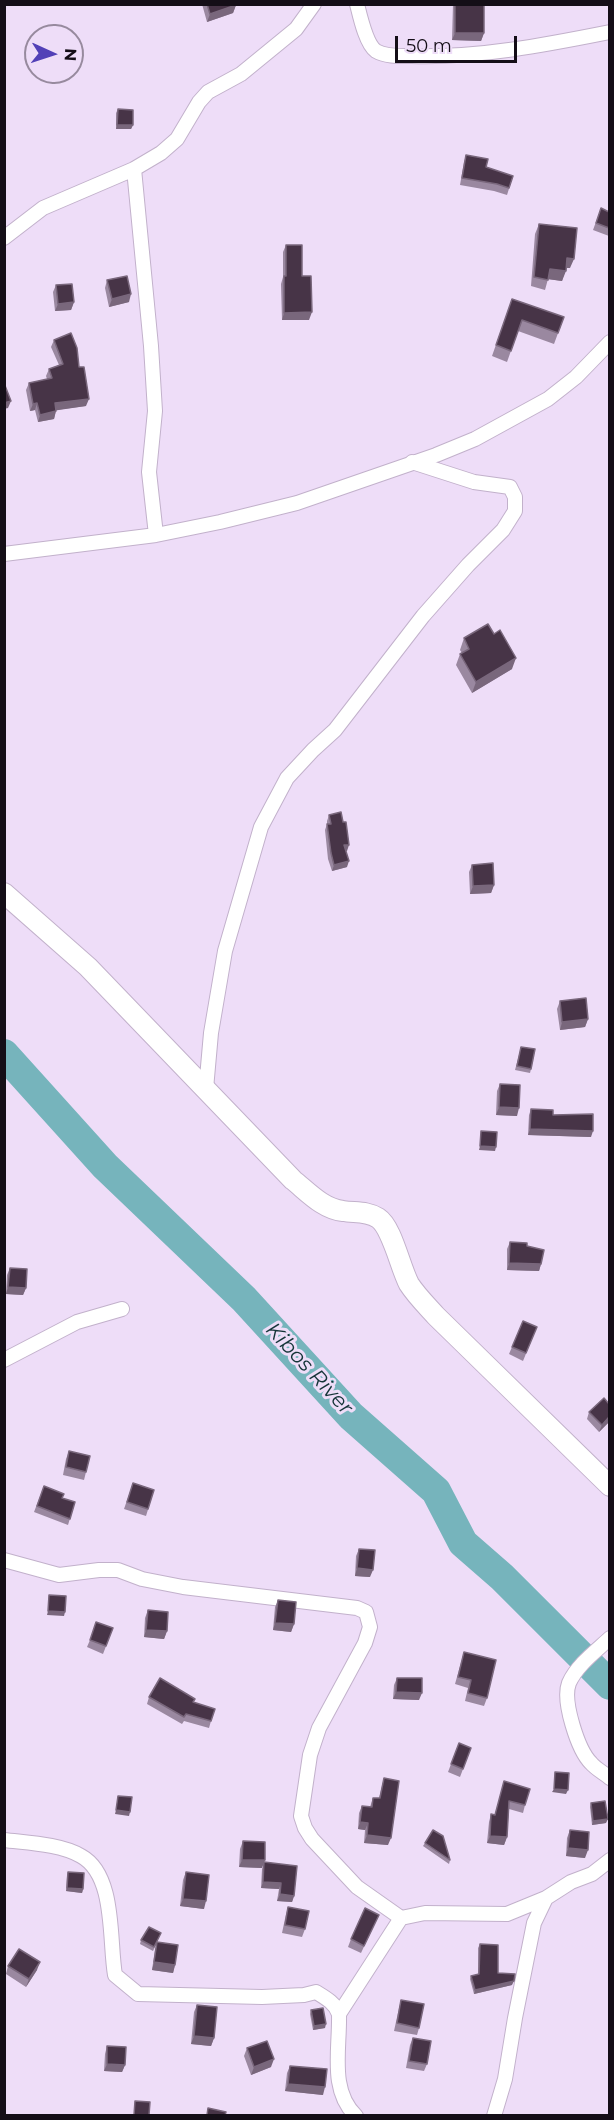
<!DOCTYPE html>
<style>
body{margin:0}
#map{position:relative;width:614px;height:2120px;overflow:hidden;background:#eeddf8;font-family:Montserrat,sans-serif}
canvas{display:block}
.frame{position:absolute;inset:0;border:6px solid #140e17;pointer-events:none}
.north{position:absolute;left:24px;top:24px;width:60px;height:60px;box-sizing:border-box;background:#eeddf8;border:2px solid #978a9e;border-radius:50%;rotate:93deg;font-size:16px;font-weight:700;line-height:24px;text-align:center;color:#140e17}
.north::after{content:'';display:block;margin:auto;width:21px;height:27px;background:#5240b7;clip-path:polygon(50% 0,100% 100%,50% 72%,0 100%)}
.scale{position:absolute;left:395px;top:36px;width:122px;height:27px;box-sizing:border-box;border:3px solid #140e17;border-top:0;padding-left:8px;font-size:18px;line-height:21px;white-space:nowrap;color:#140e17;-webkit-text-stroke:4px #eeddf8;paint-order:stroke}
</style>
<div id="map">
<canvas width="614" height="2120"></canvas>
<div class="frame"></div>
<div class="north">N</div>
<div class="scale">50 m</div>
</div>
<script>
const context = document.querySelector('canvas').getContext('2d');
context.lineJoin = 'round';
function strokePath(path, color, width, dash) { context.strokeStyle = color; context.lineWidth = width; context.lineCap = dash ? 'butt' : 'round'; context.setLineDash(dash || []); context.stroke(path); }
function fillPath(path, color) { context.fillStyle = color; context.fill(path, 'evenodd'); }
function write(font, color, halo, rows, align = 'center') {
  context.font = font + ' Montserrat,sans-serif'; context.lineWidth = 6; context.setLineDash([]); context.textBaseline = 'middle'; context.strokeStyle = halo; context.fillStyle = color; for (const [text, x, y, turn = 0] of rows) {
    context.save(); context.translate(x, y); context.rotate((+turn || 0) * Math.PI / 180); context.textAlign = isNaN(turn) ? turn : align; if (halo) context.strokeText(text, 0, 0); context.fillText(text, 0, 0); context.restore();
  }
}
const river = new Path2D(`
 M4,1054L105,1166L244,1299L351,1416L436,1491L463,1543L502,1577L610,1685`);
const minor = new Path2D(`
 M357,4C360,16 366,44 376,51C386,57 401,56 412,56C478,58 545,45 610,32
 M134,169L151,346L155,411L149,472L156,535
 M4,238L43,208L134,169L161,153L177,139L199,102L208,92L241,74L296,29L314,4
 M4,554L156,535L220,522L297,503L436,455L475,439L548,399L576,377L610,342
 M206,1089L211,1033L225,951L261,827L287,778L313,750L335,730L423,616L468,565L503,530L515,511V497L510,487L474,482L412,462
 M4,1360L77,1322L122,1309
 M4,1560L59,1575L99,1570H118L142,1579L183,1587L357,1608L366,1612L370,1627L365,1643L319,1728L310,1755L301,1816L305,1828L312,1839L357,1887L401,1918
 M610,1638C596,1651 577,1665 569,1683C562,1701 578,1750 591,1763C596,1769 604,1773 610,1778
 M4,1840C28,1843 60,1844 81,1856C116,1875 109,1941 115,1975L138,1994L262,1997L304,1995L316,1992C326,1998 335,2003 339,2014C340,2049 329,2090 356,2116
 M339,2014L401,1918L425,1913L507,1914L546,1898L571,1882L592,1874L610,1860
 M494,2116L505,2079L515,2018L534,1923L546,1898`);
const secondary = new Path2D(`
 M4,893L88,967L293,1180C308,1192 323,1209 343,1211C355,1213 367,1211 378,1218C392,1227 400,1267 409,1284C416,1295 427,1306 436,1316L610,1486`);
const wall = new Path2D(`
 M202,4H235L236,5L233,13L207,22Z
 M453,4H484V33L481,41L452,40Z
 M118,109L133,125L131,129H116V113Z
 M466,155L486,167L513,176L507,195L494,191L460,185L464,162Z
 M601,208L609,212V236L593,230Z
 M539,224L570,268H566L562,281L548,279L545,290L531,286L535,234Z
 M286,245L302,276L309,320H282L281,284L283,277V252Z
 M107,280L129,302L109,307L105,288Z
 M56,285L74,302L71,310L55,311L53,292Z
 M512,299L564,317L554,344L518,331L507,362L492,356Z
 M54,340L79,367L86,406L56,410L54,419L38,422L35,410L30,411L26,390L29,383L47,379L46,376L49,369L59,365L51,347Z
 M464,638L512,669L472,693L456,665L460,654L462,653L460,650Z
 M329,815L347,851H346L347,867L332,871L328,859L325,830L327,824V821Z
 M472,865L494,885L491,893L470,894L469,872Z
 M560,1001L588,1019L585,1027L560,1030L557,1009Z
 M521,1047L531,1069L530,1073L515,1070Z
 M500,1084L517,1116L496,1115L497,1091Z
 M531,1109L553,1115L591,1137L528,1135L529,1115Z
 M510,1242L541,1264L539,1271L507,1270V1249Z
 M10,1268L26,1288L23,1295L6,1294L7,1275Z
 M534,1334L523,1361L509,1354L512,1347Z
 M609,1404V1422L599,1432L587,1419L589,1412Z
 M69,1451L86,1472L84,1480L63,1475L66,1459Z
 M133,1483L154,1490L146,1516L124,1509Z
 M44,1486L62,1498L75,1502L68,1525L34,1512Z
 M359,1549L370,1577L355,1576L356,1556Z
 M278,1600L294,1624L291,1632L273,1630L275,1607Z
 M148,1610L167,1631L164,1639L144,1637L145,1618Z
 M113,1628L103,1654L87,1647L90,1640Z
 M464,1652L487,1698L484,1706L465,1701L468,1688L455,1684Z
 M397,1678L419,1700L393,1699L394,1685Z
 M149,1697L194,1703L211,1721L209,1728L184,1721L182,1724L147,1704Z
 M459,1743L471,1748L460,1777L448,1772Z
 M384,1778L388,1845L364,1843L365,1830L358,1829L359,1813L362,1806L370,1807L373,1798H379Z
 M504,1781L525,1805L523,1813L509,1809L507,1837L504,1845L487,1843L489,1822L491,1814L495,1815Z
 M591,1803L606,1823L592,1825L590,1807Z
 M570,1830L585,1858L566,1856L567,1838Z
 M243,1841L262,1868L239,1867L240,1849Z
 M425,1843L450,1860L449,1864L423,1846Z
 M264,1862L294,1896L292,1902L277,1901L279,1889L261,1888L262,1869Z
 M68,1872L83,1889L82,1893L66,1891L67,1875Z
 M186,1872L204,1909L180,1906L183,1880Z
 M288,1907L305,1929L302,1937L282,1933L286,1914Z
 M379,1915L361,1953L348,1947L351,1939Z
 M141,1940L158,1942L175,1965L173,1973L152,1970L155,1949L157,1943L153,1951L140,1944Z
 M480,1944L498,1973L512,1985L474,1994L470,1979L471,1976L478,1974V1948Z
 M8,1966L37,1970L26,1987L6,1974Z
 M401,2000L419,2028L417,2035L394,2031L399,2008Z
 M197,2005L214,2038L211,2046L191,2044L194,2012Z
 M311,2010L325,2028L313,2030L310,2014Z
 M413,2038L427,2064L424,2071L406,2068L410,2045Z
 M107,2046L125,2065L122,2072L104,2071L105,2054Z
 M247,2048L271,2067L251,2075L244,2056Z
 M290,2066L323,2095L285,2091L287,2073Z`);
const shadedWall = new Path2D(`
 M236,5L233,13L207,22L210,14Z
 M455,33H484L481,41L452,40Z
 M117,125H133L131,129H116Z
 M567,258L574,259L570,268H563Z
 M550,269L566,271L562,281L547,279Z
 M131,294L129,302L109,307L112,299Z
 M74,302L71,310L55,311L58,304Z
 M312,312L309,320H282L284,313Z
 M89,399L86,406L52,411L55,403Z
 M11,401L8,408L4,409V403Z
 M37,403L35,410L30,411L33,404Z
 M56,411L54,419L38,422L40,415Z
 M516,658L512,669L472,693L476,682Z
 M344,845H349L347,851L342,852Z
 M349,861L347,867L332,871L334,865Z
 M494,885L491,893L470,894L473,886Z
 M588,1019L585,1027L560,1030L562,1022Z
 M499,1107L519,1108L517,1116L496,1115Z
 M530,1129L593,1131L591,1137L528,1135Z
 M480,1146L496,1147L495,1151L479,1150Z
 M509,1263L541,1264L539,1271L507,1270Z
 M8,1287L26,1288L23,1295L6,1294Z
 M609,1417V1422L599,1432L602,1425Z
 M357,1568L373,1570L370,1577L355,1576Z
 M48,1611L65,1612L64,1616L47,1615Z
 M275,1623L294,1624L291,1632L273,1630Z
 M146,1630L167,1631L164,1639L144,1637Z
 M396,1692L422,1693L419,1700L393,1699Z
 M554,1789L568,1790L566,1794L552,1792Z
 M116,1810L130,1812L129,1816L115,1814Z
 M608,1819L606,1823L592,1825L593,1821Z
 M360,1822L368,1823L365,1830L358,1829Z
 M367,1835L391,1838L388,1845L364,1843Z
 M490,1836L507,1837L504,1845L487,1843Z
 M568,1848L588,1850L585,1858L566,1856Z
 M242,1860H265L262,1868L239,1867Z
 M263,1882L281,1883L279,1889L261,1888Z
 M67,1888L83,1889L82,1893L66,1891Z
 M280,1894L294,1896L292,1902L277,1901Z
 M183,1899L206,1901L204,1909L180,1906Z
 M40,1962L37,1970L26,1987L29,1979Z
 M154,1962L175,1965L173,1973L152,1970Z
 M514,1981L512,1985L474,1994L475,1990Z
 M326,2024L325,2028L313,2030L314,2026Z
 M194,2036L214,2038L211,2046L191,2044Z
 M274,2059L271,2067L251,2075L254,2067Z
 M107,2064L125,2065L122,2072L104,2071Z
 M288,2084L325,2087L323,2095L285,2091Z`);
const building = new Path2D(`
 M207,4H235L236,5L210,14Z
 M455,4H484V33H455Z
 M118,109L133,110V125H117Z
 M466,155L488,159L486,167L513,176L509,188L497,184L462,178Z
 M601,208L609,212V228L596,223Z
 M539,224L577,228L574,259L567,258L566,271L550,269L548,280L534,277Z
 M286,245H302V276H311L312,312L284,313V276H286Z
 M127,276L131,294L112,299L107,280Z
 M72,284L74,302L58,304L56,285Z
 M512,299L564,317L558,333L522,320L511,351L496,345Z
 M71,333L77,348L79,367H84L89,399L55,403L56,411L40,415L37,403L33,404L29,383L52,378L49,369L63,364L54,340Z
 M4,383L11,401L4,403Z
 M488,624L494,634L500,630L516,658L476,682L460,654L469,649L464,638Z
 M341,812L343,822H346L349,845H344L349,861L334,865L331,853L327,824H331L329,815Z
 M493,863L494,885L473,886L472,865Z
 M586,998L588,1019L562,1022L560,1001Z
 M521,1047L535,1049L531,1069L517,1066Z
 M500,1084L520,1085L519,1108L499,1107Z
 M531,1109L553,1110V1115L593,1114V1131L530,1129Z
 M481,1131L497,1132L496,1147L480,1146Z
 M510,1242L527,1243V1246L544,1250L541,1264L509,1263Z
 M10,1268L27,1269L26,1288L8,1287Z
 M523,1321L537,1327L526,1353L512,1347Z
 M604,1398L609,1404V1417L602,1425L589,1412Z
 M69,1451L90,1456L86,1472L66,1467Z
 M133,1483L154,1490L148,1509L127,1502Z
 M44,1486L64,1494L62,1498L75,1502L70,1519L37,1506Z
 M359,1549L375,1550L373,1570L357,1568Z
 M49,1595L66,1596L65,1612L48,1611Z
 M278,1600L296,1602L294,1624L275,1623Z
 M148,1610L168,1612L167,1631L146,1630Z
 M96,1622L113,1628L106,1646L90,1640Z
 M464,1652L496,1660L487,1698L468,1693L471,1680L458,1677Z
 M160,1678L195,1699L193,1702L215,1709L211,1721L186,1714L184,1717L149,1697Z
 M397,1678H422V1693L396,1692Z
 M459,1743L471,1748L463,1769L451,1764Z
 M555,1772L569,1773L568,1790L554,1789Z
 M384,1778L399,1781L391,1838L367,1835L368,1823L360,1822L362,1806L372,1807L373,1798H380Z
 M504,1781L530,1789L525,1805L509,1801L507,1837L490,1836L491,1814L495,1815Z
 M118,1796L132,1797L130,1812L116,1810Z
 M605,1801L608,1819L593,1821L591,1803Z
 M433,1830L443,1836L450,1860L425,1843Z
 M570,1830L589,1832L588,1850L568,1848Z
 M243,1841L265,1842V1860H242Z
 M264,1862L297,1866L294,1896L280,1894L281,1883L263,1882Z
 M68,1872L84,1873L83,1889L67,1888Z
 M186,1872L209,1875L206,1901L183,1899Z
 M288,1907L309,1911L305,1929L285,1925Z
 M365,1908L379,1915L364,1946L351,1939Z
 M149,1927L161,1933L154,1947L141,1940Z
 M157,1942L178,1945L175,1965L154,1962Z
 M480,1944L498,1945V1973L515,1974L514,1981L475,1990L471,1976L479,1974Z
 M19,1949L40,1962L29,1979L8,1966Z
 M401,2000L424,2004L419,2028L397,2023Z
 M197,2005L217,2007L214,2038L194,2036Z
 M323,2008L326,2024L314,2026L311,2010Z
 M413,2038L431,2041L427,2064L409,2061Z
 M267,2041L274,2059L254,2067L247,2048Z
 M107,2046L126,2047L125,2065L107,2064Z
 M290,2066L327,2069L325,2087L288,2084Z
 M135,2101L150,2102L149,2115H134Z
 M208,2108L226,2112L225,2115H207Z`);
const waterNames = [
 ["Kibos River",309,1369,47]
];
strokePath(river, '#76b4bc', 30);
strokePath(minor, '#c2b1cb', 16);
strokePath(secondary, '#c2b1cb', 22);
strokePath(minor, '#fff', 14);
strokePath(secondary, '#fff', 20);
fillPath(wall, '#9a88a0');
fillPath(shadedWall, '#79677c');
fillPath(building, '#473447');
strokePath(building, '#79677c', 1.5);
write('italic 21px', '#143438', '#eeddf8', waterNames);
</script>
